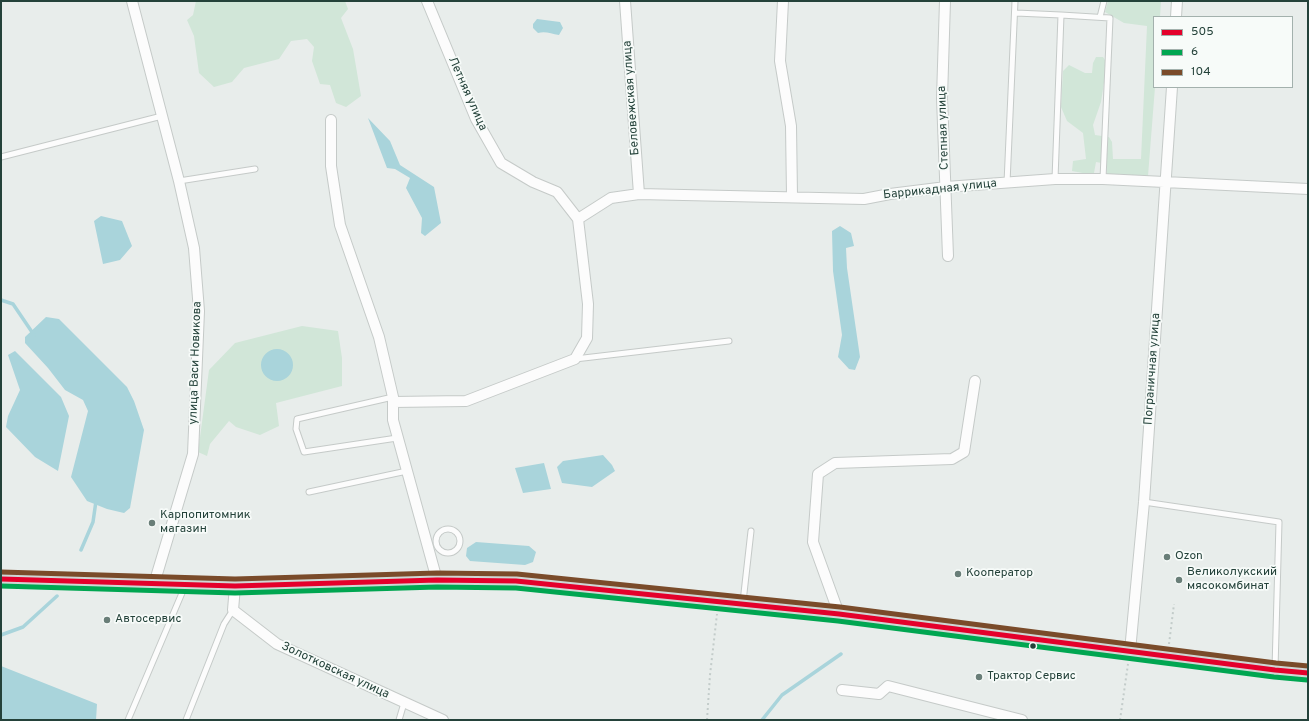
<!DOCTYPE html>
<meta charset="utf-8">
<style>
body{margin:0}
#map{position:relative;width:1309px;height:721px;overflow:hidden;background:#e8edeb;font-family:Overpass,sans-serif}
canvas{display:block}
.frame{position:absolute;inset:0;border:2px solid #24423a;pointer-events:none}
.legend{position:absolute;left:1153px;top:16px;width:140px;height:72px;box-sizing:border-box;background:#f7fbf9;border:1px solid #a3b1ad;margin:0;padding:5px 7px;list-style:none;font-size:12px;color:#24423a}
.legend li{display:flex;align-items:center;gap:8px;height:20px}
.legend b{width:20px;border:1px solid #a3b1ad}
</style>
<div id="map">
<canvas width="1309" height="721"></canvas>
<div class="frame"></div>
<ul class="legend">
<li><b style="height:5px;background:#e4002b"></b>505</li>
<li><b style="height:5px;background:#00a651"></b>6</li>
<li><b style="height:5px;background:#7a4b2a"></b>104</li>
</ul>
</div>
<script>
const context = document.querySelector('canvas').getContext('2d');
context.lineJoin = 'round';
function fillPath(path, color) { context.fillStyle = color; context.fill(path, 'evenodd'); }
function strokePath(path, color, width, dash) { context.strokeStyle = color; context.lineWidth = width; context.lineCap = dash ? 'butt' : 'round'; context.setLineDash(dash || []); context.stroke(path); }
function write(font, color, halo, rows, align = 'center') {
  context.font = font + ' Overpass,sans-serif'; context.lineWidth = 3.5; context.setLineDash([]); context.textBaseline = 'middle'; context.strokeStyle = halo; context.fillStyle = color; for (const [text, x, y, turn = 0] of rows) {
    context.save(); context.translate(x, y); context.rotate((+turn || 0) * Math.PI / 180); context.textAlign = isNaN(turn) ? turn : align; if (halo) context.strokeText(text, 0, 0); context.fillText(text, 0, 0); context.restore();
  }
}
const green = new Path2D(`
 M196,1H345L348,9L341,18L353,49L361,96L346,107L336,103L330,85L320,84L312,61L314,47L307,39L291,41L279,59L244,68L232,82L214,87L199,73L194,36L187,20L193,15Z
 M1108,1H1161L1160,17H1154L1155,87L1148,176L1107,174V164L1096,162L1094,173L1088,174L1072,171L1073,161L1086,159L1083,133L1067,121L1061,107L1063,71L1069,65L1085,73H1092L1093,63L1096,57H1103L1107,63L1101,102L1093,125L1095,135L1109,137L1112,142L1113,159H1141L1147,26L1124,23L1105,12Z
 M302,326L338,331L342,358V386L276,403L279,426L260,435L236,427L229,421L210,444L207,456L198,452L209,370L235,343Z`);
const water = new Path2D(`
 M537,19L560,22L563,28L559,35C551,34 546,31 538,33L533,28V24Z
 M368,118L390,141L400,165L434,187L441,223L425,236L421,233L422,218L406,188L410,178L395,169L387,168Z
 M101,216L122,221L132,246L120,260L103,264L94,221Z
 M840,226L851,233L854,246L846,248L847,268L860,357L855,370L849,369L838,357L842,335L833,271L832,231Z
 M46,317L59,319L127,387L134,401L144,430L130,508L124,513L107,509L87,501L71,477L88,411L83,400L65,390L48,368L25,343V337Z
 M261 365a16 16 0 1 1 32 0a16 16 0 1 1-32 0Z
 M15,351L61,397L69,416L58,471L35,457L6,427L8,416L20,390L8,355Z
 M603,455L612,465L615,471L592,487L562,483L557,467L563,461Z
 M544,463L551,489L523,493L515,468Z
 M476,542L529,546L536,552L533,562L525,565L470,561L466,556L467,548Z
 M1,666L97,704L96,720H1Z`);
const stream = new Path2D(`
 M1,300L13,304L34,335
 M81,550L93,522L96,501
 M1,635L23,627L57,596
 M762,720L782,695L841,654`);
const path = new Path2D(`
 M1169,644L1174,604
 M707,720L710,675L717,614
 M1120,720L1128,664`);
const service = new Path2D(`
 M1016,13L1061,15
 M1100,17L1104,1
 M1,157L162,116
 M1055,179L1061,15L1110,18L1103,179
 M179,181L255,169
 M1007,183L1015,1
 M575,359L729,341
 M393,397L297,419L296,429L304,452L397,438
 M309,492L407,471
 M1144,502L1279,522L1275,669
 M436 541a12 12 0 1 1 24 0a12 12 0 1 1-24 0Z
 M743,602L751,531
 M128,720L185,586
 M186,720L224,624L233,610
 M399,720L404,703`);
const minor = new Path2D(`
 M132,1L179,181L194,248L199,311L193,454L154,584
 M427,1L476,119L501,163L533,182L557,192L578,219
 M625,1L639,194
 M783,1L780,61L791,126L792,196
 M945,1L942,98L948,256
 M1176,17L1177,1
 M331,120V166L340,225L379,337L393,397V420L437,580
 M578,219L611,198L639,194L864,199L890,194L946,187L1055,179H1103L1308,189
 M393,402L466,401L575,359L587,338L588,304L578,219
 M235,586L233,610L277,644L443,720
 M839,614L813,542L818,474L835,463L952,459L964,452L975,381
 M1130,651L1144,502L1172,87
 M842,690L879,694L888,686L1022,720`);
const primary = new Path2D(`
 M1,579L235,586L437,580L516,581L839,614L1275,670L1308,673`);
const bus1 = new Path2D(`
 M1,579L235,586L437,580L516,581L839,614L1275,670L1308,673`);
const bus2 = new Path2D(`
 M1,586L235,593L437,587L516,588L838,621L1274,677L1307,680`);
const bus3 = new Path2D(`
 M1,572L235,579L437,573L517,574L840,607L1276,663L1308,666`);
const markers = [
 [152,523,4,"#697e78"],
 [1167,557,4,"#697e78"],
 [958,574,4,"#697e78"],
 [1179,580,4,"#697e78"],
 [107,620,4,"#697e78"],
 [1033,646,3.5,"#24423a"],
 [979,677,4,"#697e78"]
];
const streetNames = [
 ["Летняя улица",467,94,66],
 ["Беловежская улица",632,98,-94],
 ["Степная улица",944,128,-92],
 ["Баррикадная улица",940,190,-6],
 ["улица Васи Новикова",196,363,-88],
 ["Пограничная улица",1153,369,-86],
 ["Золотковская улица",335,671,25]
];
const poiNames = [
 ["Карпопитомник",160,516],
 ["магазин",160,530],
 ["Ozon",1175,557],
 ["Великолукский",1187,573],
 ["мясокомбинат",1187,587],
 ["Кооператор",966,574],
 ["Автосервис",115,620],
 ["Трактор Сервис",987,677]
];
fillPath(green, '#d1e6d8');
fillPath(water, '#a9d4db');
strokePath(stream, '#a9d4db', 3.5);
strokePath(service, '#c5cac8', 7);
strokePath(minor, '#c5cac8', 12);
strokePath(primary, '#c3ccc9', 17);
strokePath(path, '#c3ccca', 2, [2, 3]);
strokePath(service, '#fcfcfc', 5);
strokePath(minor, '#fcfcfc', 10);
strokePath(primary, '#cfd7d5', 15);
strokePath(bus1, '#e4002b', 5);
strokePath(bus2, '#00a651', 5);
strokePath(bus3, '#7a4b2a', 5);
for (const [x, y, r, color] of markers) { const dot = new Path2D(); dot.arc(x, y, r, 0, 2 * Math.PI); context.fillStyle = color; context.fill(dot); strokePath(dot, '#f7fbf9', 1.5); }
write('12px', '#24423a', '#f7fbf9', streetNames);
write('12px', '#24423a', '#f7fbf9', poiNames, 'left');
</script>
